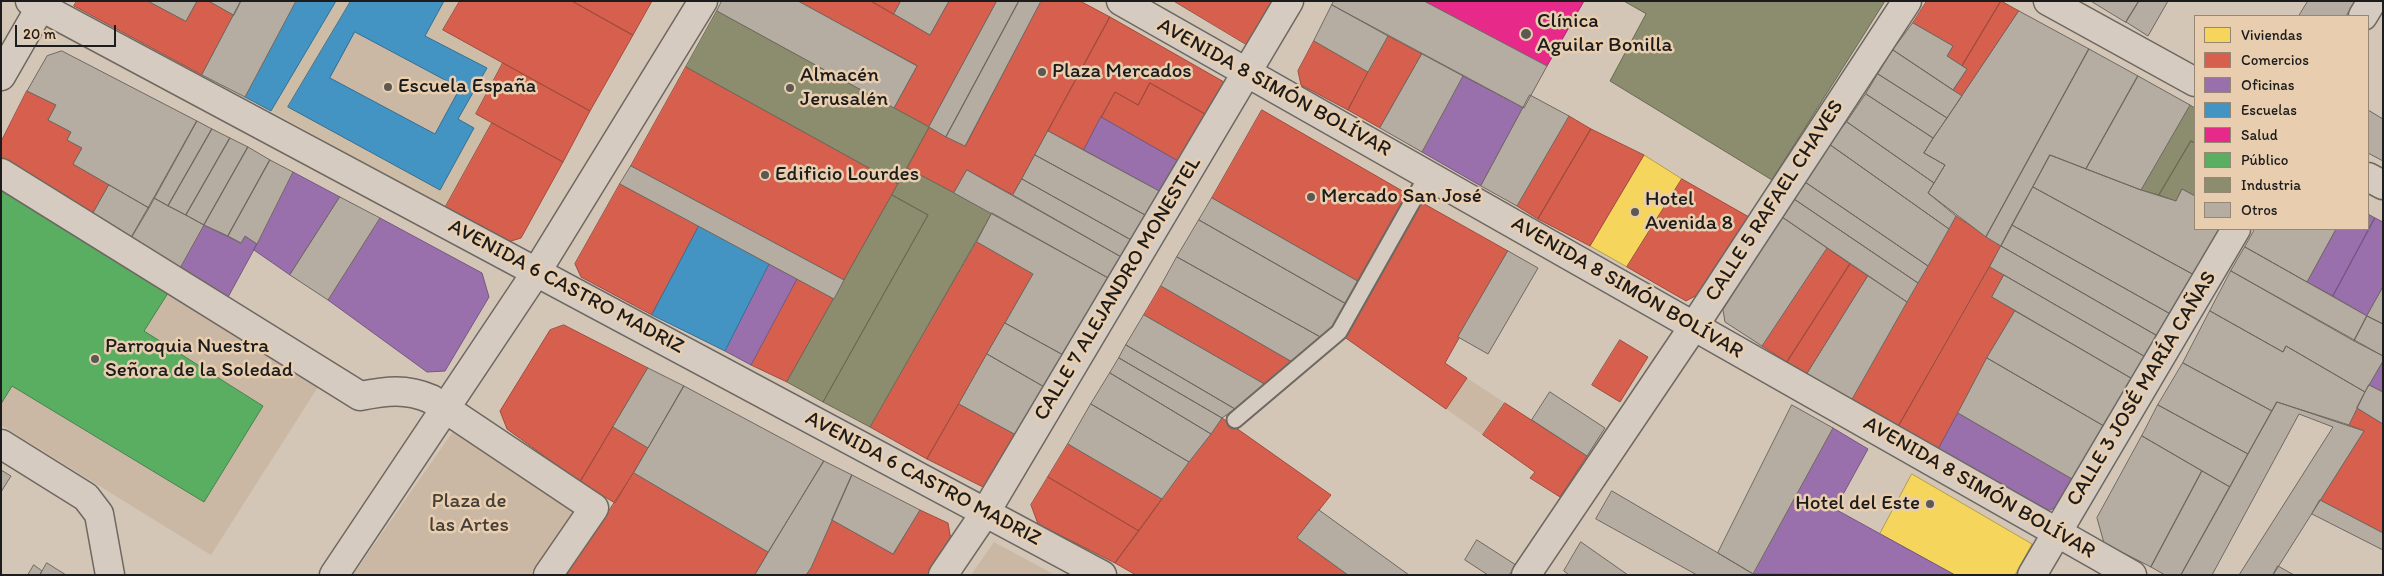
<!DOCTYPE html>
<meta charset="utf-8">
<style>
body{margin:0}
#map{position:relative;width:2384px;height:576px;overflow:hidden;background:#d3c6b6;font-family:Itim,sans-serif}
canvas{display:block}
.frame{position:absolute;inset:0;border:2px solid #1c1c1c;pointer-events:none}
.legend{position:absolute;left:2194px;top:15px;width:175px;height:215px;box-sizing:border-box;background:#e8ceaf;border:1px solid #968774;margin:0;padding:6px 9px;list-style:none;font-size:15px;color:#1c1c1c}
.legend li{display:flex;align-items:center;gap:10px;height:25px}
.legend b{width:25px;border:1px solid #968774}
.scale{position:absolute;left:15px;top:25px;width:101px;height:22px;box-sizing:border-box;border:2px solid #1c1c1c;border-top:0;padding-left:6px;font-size:15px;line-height:18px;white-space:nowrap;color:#1c1c1c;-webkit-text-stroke:4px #e8ceaf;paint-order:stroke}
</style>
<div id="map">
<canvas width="2384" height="576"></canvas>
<div class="frame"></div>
<ul class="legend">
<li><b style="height:14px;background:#f6d55c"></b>Viviendas</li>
<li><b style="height:14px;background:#d6604d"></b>Comercios</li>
<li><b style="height:14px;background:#9970ab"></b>Oficinas</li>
<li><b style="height:14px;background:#4393c3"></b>Escuelas</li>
<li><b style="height:14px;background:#e7298a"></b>Salud</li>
<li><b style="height:14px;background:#5aae61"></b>Público</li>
<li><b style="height:14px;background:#8c8c6e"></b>Industria</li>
<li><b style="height:14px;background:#b6ada2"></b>Otros</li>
</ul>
<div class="scale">20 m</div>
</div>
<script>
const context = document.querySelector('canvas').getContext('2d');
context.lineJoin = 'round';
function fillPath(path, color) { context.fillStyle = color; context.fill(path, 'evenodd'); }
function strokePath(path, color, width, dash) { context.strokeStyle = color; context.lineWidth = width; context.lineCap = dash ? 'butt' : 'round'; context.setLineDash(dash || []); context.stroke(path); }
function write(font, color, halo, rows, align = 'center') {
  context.font = font + ' Itim,sans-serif'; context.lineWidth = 5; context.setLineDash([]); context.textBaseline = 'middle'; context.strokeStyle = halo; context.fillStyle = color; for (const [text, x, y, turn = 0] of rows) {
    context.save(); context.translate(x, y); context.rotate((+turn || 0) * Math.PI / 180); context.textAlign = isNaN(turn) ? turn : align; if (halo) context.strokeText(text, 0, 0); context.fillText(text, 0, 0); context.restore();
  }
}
const built = new Path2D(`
 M336,1H460L444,31L503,63L476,114L492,123L445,208L271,111Z`);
const green = new Path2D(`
 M355,32L460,88L435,134L330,78Z
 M170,290L318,387L211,555L1,425V404L12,386L204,502L263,406L144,331Z
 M1467,378L1505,403L1483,435L1446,409Z
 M454,430L579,516L538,575H353Z
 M994,542L1055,575H971Z`);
const homes = new Path2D(`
 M1644,155L1682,179L1627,267L1590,246Z
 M1912,474L2032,544L2015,575H1955L1880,534Z`);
const shops = new Path2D(`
 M77,1H148L186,21L197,1H209L234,15L202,75L74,6Z
 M460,1H572L633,35L590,111L443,30Z
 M572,1H652L633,35Z
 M798,1H871L930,35L949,1H997L929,127L894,108L917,66Z
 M871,1H901L894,14Z
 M1041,1H1080L1110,17L1013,195L967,170L954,193L907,168L929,127L965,146Z
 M1174,1H1278L1251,47Z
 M1927,1H2001L1962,66L1947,56L1953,46L1913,23Z
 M2001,1L2019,11L1962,96L1953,90L1967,69L1962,66Z
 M1110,17L1224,82L1205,114L1150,83L1138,105L1115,92L1084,150L1048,131Z
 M1388,36L1422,54L1380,128L1348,110Z
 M1314,41L1368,72L1348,110L1301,85L1298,71Z
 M503,63L590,111L563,162L476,114Z
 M686,67L898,184L844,280L631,166Z
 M1150,83L1205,114L1178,161L1101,117L1115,92L1138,105Z
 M27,91L56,105L48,120L71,132L67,140L82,148L73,164L109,185L91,217L1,161V142Z
 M1262,110L1411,196L1361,283L1212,198Z
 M1569,116L1591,129L1538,219L1517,206Z
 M492,123L563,162L521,238L508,242L445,208Z
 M1591,129L1644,155L1590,246L1538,219Z
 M1682,179L1749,217L1699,294L1686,301L1627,267Z
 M620,184L699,226L652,315L581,277L575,264Z
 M1419,201L1508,251L1445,363L1467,378L1446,409L1343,336Z
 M1956,216L2001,246L1898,427L1851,401Z
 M977,242L1033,274L927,459L870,427Z
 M1827,248L1850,264L1787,362L1762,346Z
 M1850,264L1868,276L1807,374L1787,362Z
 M1990,267L2004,275L1992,297L2015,311L1938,450L1898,427Z
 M797,279L834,299L787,382L751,365Z
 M1161,286L1294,363L1266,385L1144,315Z
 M564,325L648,368L580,482L507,429L500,411L550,330Z
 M1620,340L1648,357L1620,402L1592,385Z
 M1505,403L1587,456L1560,497L1530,478L1535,472L1483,435Z
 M959,404L1018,436L993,480L983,487L927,459Z
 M2357,408L2383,424V533L2320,500L2364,431L2349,425Z
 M1222,418L1331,495L1297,538L1348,575H1136L1115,563Z
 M613,427L648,448L615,503L580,482Z
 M1068,444L1162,499L1139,531L1048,477Z
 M634,473L768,552L755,575H567Z
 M1048,477L1139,531L1115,563L1038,524L1031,505Z
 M920,510L948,523L951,540L928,575H806L832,520L893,554Z`);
const offices = new Path2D(`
 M1463,76L1524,108L1481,186L1422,152Z
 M1101,117L1178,161L1161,192L1084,150Z
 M293,172L340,197L290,275L254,250Z
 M2368,214L2375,218L2333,296L2307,282L2336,229H2368Z
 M380,218L482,273L489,297L445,371L427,372L328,300Z
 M2375,218L2383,222V287L2367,316L2333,296Z
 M204,225L241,243L245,236L257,244L227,299L179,270Z
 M769,264L797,279L751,365L725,351Z
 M2383,361V392L2369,385Z
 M1958,413L2072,479L2056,507L2044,513L1938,450Z
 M1833,428L1868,449L1835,509L1955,575L1753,574Z`);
const schools = new Path2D(`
 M296,1H336L271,111L245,97Z
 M351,1H444L425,36L487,68L458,119L474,128L440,190L288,107ZM355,32L460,88L435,134L330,78Z
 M699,226L769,264L725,351L652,315Z`);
const health = new Path2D(`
 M1424,1H1584L1547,66Z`);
const public = new Path2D(`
 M1,187L170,290L144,331L263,406L204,502L12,386L1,404Z`);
const industry = new Path2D(`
 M1624,1H1885L1772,180L1610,81L1646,14Z
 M717,11L929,127L898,184L686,67Z
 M2190,105L2195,108V143L2191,141L2159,195L2141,190Z
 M2191,141L2195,143V196L2182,189L2176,201L2159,195Z
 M907,168L992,213L870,427L823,402L928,215L892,195Z
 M892,195L928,215L823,402L787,382Z`);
const building = new Path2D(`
 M148,1H197L186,21Z
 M209,1H241L234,15Z
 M241,1H296L245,97L202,75Z
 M722,1H798L917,66L894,108L717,11Z
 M901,1H949L930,35L894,14Z
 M997,1H1019L946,137L929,127Z
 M1019,1H1041L965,146L946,137Z
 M1334,1H1424L1547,66L1524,108L1332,5Z
 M2091,1H2139L2126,22Z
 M2139,1H2168L2148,36L2126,22Z
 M2308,1H2356L2346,16H2299Z
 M1332,5L1388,36L1368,72L1314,41Z
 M2019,11L2089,49L1986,237L1928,193L1945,165L1924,153Z
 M1913,23L1953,46L1947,56L1967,69L1953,90L1893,50Z
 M2089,49L2138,76L2086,169L2050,155L2001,246L1986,237Z
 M1893,50L1962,96L1947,118L1878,74Z
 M62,51L197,121L149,208L73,164L82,148L67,140L71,132L48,120L56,105L27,91L47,56Z
 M1422,54L1463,76L1422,152L1380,128Z
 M1878,74L1947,118L1933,138L1866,94Z
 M2138,76L2190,105L2141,190L2086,169Z
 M1866,94L1933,138L1924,153L1945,165L1934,183L1847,122Z
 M1530,95L1569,116L1517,206L1481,186Z
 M2368,110L2383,119V161L2368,153Z
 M197,121L212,129L168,206L154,198Z
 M1847,122L1934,183L1928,193L1956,216L1949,229L1829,144Z
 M212,129L230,138L186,215L168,206Z
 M1048,131L1161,192L1147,216L1035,155Z
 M230,138L248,147L204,225L186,215Z
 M1829,144L1949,229L1928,266L1805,182Z
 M248,147L270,160L228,236L204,225Z
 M1035,155L1147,216L1133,241L1022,179Z
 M2050,155L2141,190L2176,201L2182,189L2195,196V229H2223L2196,276L2033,187Z
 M270,160L293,172L257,244L245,236L241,243L228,236Z
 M631,166L844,280L834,299L620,184Z
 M967,170L1123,258L1110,279L954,193Z
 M1022,179L1133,241L1123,258L1013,195Z
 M1805,182L1928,266L1918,283L1794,199Z
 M109,185L149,208L130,240L91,217Z
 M2033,187L2196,276L2174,316L2012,225Z
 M340,197L380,218L328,300L290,275Z
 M154,198L204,225L179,270L130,240Z
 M1212,198L1361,283L1348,305L1199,220Z
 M1794,199L1918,283L1907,302L1782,217Z
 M992,213L1110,279L1065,356L1005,323L1033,274L977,242Z
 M1782,217L1827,248L1762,346L1725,322L1723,310Z
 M1199,220L1348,305L1335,329L1324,339L1177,257Z
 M2012,225L2174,316L2161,338L2001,246Z
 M2255,229H2336L2307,282L2245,247Z
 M2001,246L2161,338L2149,359L1990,267Z
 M2245,247L2367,316L2354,341L2231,271Z
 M1508,251L1538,268L1488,354L1458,337Z
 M1177,257L1324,339L1294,363L1161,286Z
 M2231,271L2383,356V361L2365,392L2286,346L2283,352L2210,311Z
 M2004,275L2149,359L2136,381L1992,297Z
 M1868,276L1907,302L1851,401L1807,374Z
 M2383,287V324L2367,316Z
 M2015,311L2136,381L2109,429L1987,358Z
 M2210,311L2283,352L2286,346L2365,392L2349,425L2277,402L2272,411L2183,363Z
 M1144,315L1266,385L1235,409L1126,345Z
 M2367,316L2383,324V356L2354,341Z
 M1005,323L1065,356L1046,388L987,354Z
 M1126,345L1235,409L1222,418L1119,358Z
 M987,354L1046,388L1018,436L959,404Z
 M1119,358L1222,418L1211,434L1110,373Z
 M1987,358L2109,429L2079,483L1958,413Z
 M2183,363L2272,411L2248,454L2158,405Z
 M648,368L684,386L648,448L613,427Z
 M1110,373L1211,434L1189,462L1091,404Z
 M2369,385L2383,392V424L2357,408Z
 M684,386L824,461L768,552L634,473Z
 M1550,392L1605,428L1587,456L1532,420Z
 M2277,402L2364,431L2273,575H2239L2333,427L2299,414L2212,575H2181Z
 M1091,404L1189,462L1162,499L1068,444Z
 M1792,405L1833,428L1753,574L1718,553Z
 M2158,405L2248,454L2230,487L2142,436Z
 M2142,436L2202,471L2151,567L2104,543L2097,518Z
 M824,461L852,475L811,568L806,575H755Z
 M1,470L11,476L1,492Z
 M2202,471L2230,487L2181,575H2165L2151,567Z
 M852,475L920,510L893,554L832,520Z
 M1612,491L1718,553L1755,575H1697L1596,519Z
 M2320,500L2383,533V550L2312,514Z
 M1319,510L1409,575H1348L1297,538Z
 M1477,540L1516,565L1509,575H1488L1465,560Z
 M1581,542L1628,575H1569L1564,571Z
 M47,563L66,575H40Z
 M34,565L42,571L40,575H28Z
 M2278,566L2294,575H2273Z`);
const lane = new Path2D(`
 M1235,420L1339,332L1428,174`);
const street = new Path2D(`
 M30,1L1102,575
 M2363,16L2372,1
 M1,173L360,396C386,391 406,388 431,399L594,508L548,575
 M1,444L86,497L99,514L110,575
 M334,575L537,271L703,1
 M1526,575L1694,326L1907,1
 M2032,575L2236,229`);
const secondary = new Path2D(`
 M1121,1L2132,575
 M2048,1L2195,82
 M1,76L44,1
 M2368,177L2383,185
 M943,575L985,513L1289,1`);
const markers = [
 [1526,34,6,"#5c5852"],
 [1042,72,5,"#5c5852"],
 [388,87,5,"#5c5852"],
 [790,88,5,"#5c5852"],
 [765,175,5,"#5c5852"],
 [1311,197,5,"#5c5852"],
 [1635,212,5,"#5c5852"],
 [95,359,5,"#5c5852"],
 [1930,504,5,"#5c5852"]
];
const poiNames = [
 ["Clínica",1537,22],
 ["Aguilar Bonilla",1537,46],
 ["Plaza Mercados",1052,72],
 ["Almacén",800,76],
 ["Jerusalén",800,100],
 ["Escuela España",398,87],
 ["Edificio Lourdes",775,175],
 ["Mercado San José",1321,197],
 ["Hotel",1645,200],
 ["Avenida 8",1645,224],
 ["Parroquia Nuestra",105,347],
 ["Señora de la Soledad",105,371],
 ["Hotel del Este",1920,504,"right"]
];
const streetNames = [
 ["AVENIDA 8 SIMÓN BOLÍVAR",1274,88,29],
 ["CALLE 5 RAFAEL CHAVES",1775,201,-57],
 ["AVENIDA 6 CASTRO MADRIZ",566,287,28],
 ["AVENIDA 8 SIMÓN BOLÍVAR",1627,288,30],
 ["CALLE 7 ALEJANDRO MONESTEL",1118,289,-59],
 ["CALLE 3 JOSÉ MARÍA CAÑAS",2142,389,-59],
 ["AVENIDA 6 CASTRO MADRIZ",923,479,28],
 ["AVENIDA 8 SIMÓN BOLÍVAR",1979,488,30]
];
const parkNames = [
 ["Plaza de",469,502],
 ["las Artes",469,526]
];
fillPath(built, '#cdbca6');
fillPath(green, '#cab8a4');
fillPath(homes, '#f6d55c');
strokePath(homes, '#b59e49', 1);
fillPath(shops, '#d6604d');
strokePath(shops, '#9e4c3e', 1);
fillPath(offices, '#9970ab');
strokePath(offices, '#745780', 1);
fillPath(schools, '#4393c3');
strokePath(schools, '#376f91', 1);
fillPath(health, '#e7298a');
strokePath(health, '#aa2569', 1);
fillPath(public, '#5aae61');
strokePath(public, '#47824c', 1);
fillPath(industry, '#8c8c6e');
strokePath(industry, '#6a6a55', 1);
fillPath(building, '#b6ada2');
strokePath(building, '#6e6861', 1);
strokePath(lane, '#6e6861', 19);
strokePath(street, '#6e6861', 31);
strokePath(secondary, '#6e6861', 31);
strokePath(lane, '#d5cbc0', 15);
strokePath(street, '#d5cbc0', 28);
strokePath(secondary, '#d5cbc0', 28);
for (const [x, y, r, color] of markers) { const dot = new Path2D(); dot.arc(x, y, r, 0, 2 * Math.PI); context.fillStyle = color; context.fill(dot); strokePath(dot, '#e8ceaf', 2); }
write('21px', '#1c1c1c', '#e8ceaf', poiNames, 'left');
write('21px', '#1c1c1c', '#e8ceaf', streetNames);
write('21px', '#46403a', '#e8ceaf', parkNames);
</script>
